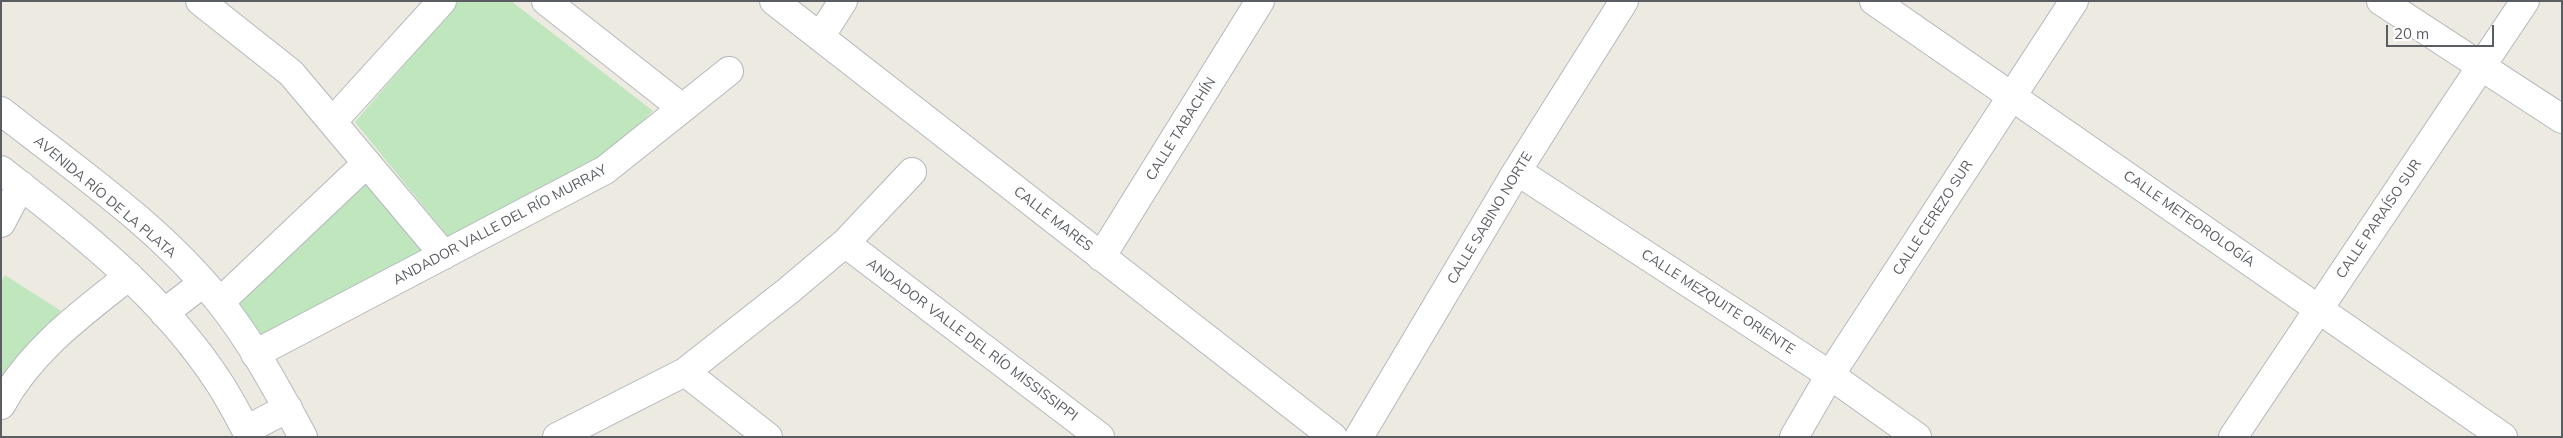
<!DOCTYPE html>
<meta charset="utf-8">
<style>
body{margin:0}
#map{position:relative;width:2563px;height:438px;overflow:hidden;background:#edeae1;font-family:Mulish,sans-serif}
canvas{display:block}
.frame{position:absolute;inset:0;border:2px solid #5a5e63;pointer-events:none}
.scale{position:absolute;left:2386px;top:25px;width:108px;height:22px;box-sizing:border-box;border:2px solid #5a5e63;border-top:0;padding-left:6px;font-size:15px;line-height:18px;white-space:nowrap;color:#5a5e63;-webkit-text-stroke:4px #fff;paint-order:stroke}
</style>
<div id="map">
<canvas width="2563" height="438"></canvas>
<div class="frame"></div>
<div class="scale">20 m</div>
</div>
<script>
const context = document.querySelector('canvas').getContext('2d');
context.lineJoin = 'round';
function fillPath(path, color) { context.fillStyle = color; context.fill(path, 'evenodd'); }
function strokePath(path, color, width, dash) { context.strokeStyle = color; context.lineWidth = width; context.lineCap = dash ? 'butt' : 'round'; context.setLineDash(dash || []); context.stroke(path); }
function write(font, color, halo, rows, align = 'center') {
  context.font = font + ' Mulish,sans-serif'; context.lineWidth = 5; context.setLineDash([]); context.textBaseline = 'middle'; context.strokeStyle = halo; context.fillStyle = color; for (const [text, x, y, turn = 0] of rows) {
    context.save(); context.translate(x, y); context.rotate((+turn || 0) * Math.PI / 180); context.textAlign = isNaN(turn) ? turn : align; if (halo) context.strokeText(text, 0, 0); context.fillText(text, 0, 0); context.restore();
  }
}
const green = new Path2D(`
 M459,1H511L653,111L600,161L450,239L355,122Z
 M366,183L423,253L263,337L239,303Z
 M5,275L61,311L1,377V282Z`);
const street = new Path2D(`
 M200,1L291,73L444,255
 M546,1L682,108
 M774,1L1333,437
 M1874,1L2503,437
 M2381,1L2562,119
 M820,37L843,1
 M1,111C76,170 159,226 219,301C252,342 278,391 303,437
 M333,121L442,1
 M1,170C82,233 164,297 220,384C231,401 240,419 250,437
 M1517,171L1830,375L1917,437
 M1,223L21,185
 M845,243L1100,437
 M1101,257L1260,1
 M220,302L367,163
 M164,313L203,283
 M255,354L605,170L729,71
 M685,372L768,437
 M1,405C31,350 81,314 129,276
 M246,430L288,408
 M557,437L685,372L788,291L845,243L912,172
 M1359,437L1517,171L1624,1
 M1794,437L1830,375L2074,1
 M2233,437L2525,1`);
const streetNames = [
 ["CALLE TABACHÍN",1181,129,-58],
 ["AVENIDA RÍO DE LA PLATA",105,197,40],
 ["CALLE SABINO NORTE",1490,218,-59],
 ["CALLE CEREZO SUR",1933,218,-57],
 ["CALLE MARES",1053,219,38],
 ["CALLE METEOROLOGÍA",2189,219,35],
 ["CALLE PARAÍSO SUR",2379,219,-56],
 ["ANDADOR VALLE DEL RÍO MURRAY",500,225,-28],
 ["CALLE MEZQUITE ORIENTE",1718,302,33],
 ["ANDADOR VALLE DEL RÍO MISSISSIPPI",972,340,37]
];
fillPath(green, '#bfe6bd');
strokePath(street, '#b4b8bc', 30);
strokePath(street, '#fff', 28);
write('14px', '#5a5e63', '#fff', streetNames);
</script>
